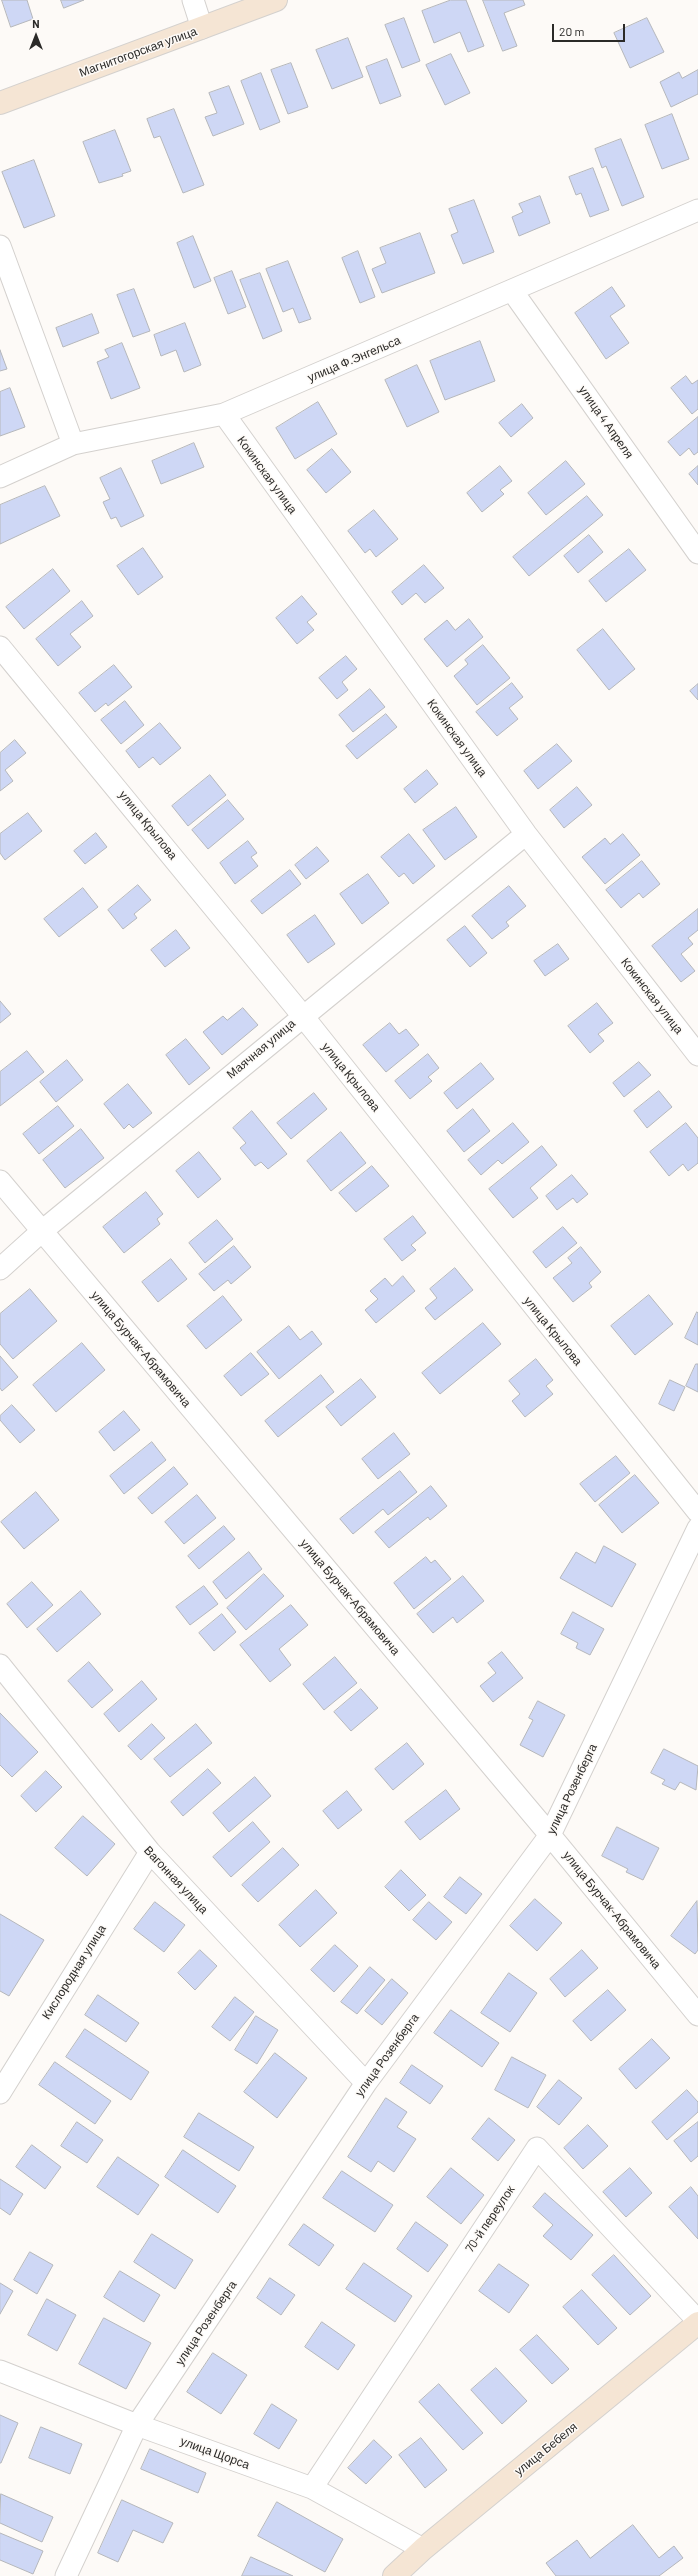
<!DOCTYPE html>
<meta charset="utf-8">
<style>
body{margin:0}
#map{position:relative;width:698px;height:2576px;overflow:hidden;background:#fdfaf7;font-family:Barlow,sans-serif}
canvas{display:block}
.north{position:absolute;left:16px;top:16px;width:40px;height:40px;-webkit-text-stroke:3px #fdfaf7;paint-order:stroke;rotate:0deg;font-size:11px;font-weight:700;line-height:16px;text-align:center;color:#2b2a28}
.north::after{content:'';display:block;margin:auto;width:14px;height:18px;background:#2b2a28;clip-path:polygon(50% 0,100% 100%,50% 72%,0 100%)}
.scale{position:absolute;left:552px;top:24px;width:73px;height:18px;box-sizing:border-box;border:2px solid #2b2a28;border-top:0;padding-left:5px;font-size:12px;line-height:14px;white-space:nowrap;color:#2b2a28;-webkit-text-stroke:3px #fdfaf7;paint-order:stroke}
</style>
<div id="map">
<canvas width="698" height="2576"></canvas>
<div class="north">N</div>
<div class="scale">20 m</div>
</div>
<script>
const context = document.querySelector('canvas').getContext('2d');
context.lineJoin = 'round';
function fillPath(path, color) { context.fillStyle = color; context.fill(path, 'evenodd'); }
function strokePath(path, color, width, dash) { context.strokeStyle = color; context.lineWidth = width; context.lineCap = dash ? 'butt' : 'round'; context.setLineDash(dash || []); context.stroke(path); }
function write(font, color, halo, rows, align = 'center') {
  context.font = font + ' Barlow,sans-serif'; context.lineWidth = 3; context.setLineDash([]); context.textBaseline = 'middle'; context.strokeStyle = halo; context.fillStyle = color; for (const [text, x, y, turn = 0] of rows) {
    context.save(); context.translate(x, y); context.rotate((+turn || 0) * Math.PI / 180); context.textAlign = isNaN(turn) ? turn : align; if (halo) context.strokeText(text, 0, 0); context.fillText(text, 0, 0); context.restore();
  }
}
const building = new Path2D(`
 M2,0H27L33,19L11,27Z
 M61,0H84L64,8Z
 M451,0H466L484,46L468,52L460,32L434,43L422,11Z
 M483,0H523L525,5L504,13L517,46L503,51Z
 M404,18L420,61L402,68L385,25Z
 M647,18L664,52L630,68L614,33Z
 M348,38L363,77L332,89L316,50Z
 M451,54L470,93L445,105L426,65Z
 M387,59L401,96L380,104L366,67Z
 M291,63L308,107L288,114L271,70Z
 M698,70V94L671,107L660,82L679,72L682,78Z
 M261,73L280,122L260,130L241,81Z
 M229,86L244,124L213,136L205,117L217,113L209,93Z
 M174,109L204,185L183,193L160,136L154,138L147,119Z
 M672,114L689,159L662,169L645,125Z
 M115,130L131,171L122,174L123,176L99,183L83,142Z
 M621,139L644,197L622,206L606,166L602,168L595,149Z
 M34,160L55,216L24,228L2,172Z
 M593,168L609,210L590,217L581,193L576,195L569,177Z
 M540,196L550,223L519,236L512,217L523,212L519,204Z
 M474,200L494,252L463,264L451,235L458,232L449,209Z
 M420,233L435,273L382,293L372,269L386,263L380,248Z
 M193,236L211,281L194,288L177,243Z
 M358,251L375,297L360,303L342,258Z
 M288,261L311,319L299,323L293,308L283,312L266,269Z
 M232,271L246,307L228,314L214,278Z
 M260,273L282,331L263,339L240,280Z
 M612,287L625,306L610,316L629,343L606,359L575,313Z
 M134,289L150,331L133,337L117,295Z
 M92,314L99,333L63,347L56,328Z
 M185,323L201,365L184,372L176,350L161,356L154,335Z
 M480,341L495,381L445,400L430,361Z
 M122,343L140,388L111,399L97,362L109,357L105,350Z
 M0,350L7,369L0,371Z
 M417,365L439,412L407,427L385,380Z
 M686,376L692,384L698,380V409L692,414L671,388Z
 M10,388L25,427L0,436V392Z
 M318,402L337,434L295,459L276,428Z
 M522,404L533,418L511,437L499,423Z
 M698,417V452L694,455L689,448L680,456L668,442Z
 M194,443L204,467L161,484L152,461Z
 M332,449L351,472L326,493L307,470Z
 M566,461L585,484L546,515L528,493Z
 M500,466L512,481L500,490L504,494L482,512L467,493Z
 M698,466V485L689,474Z
 M121,468L144,516L121,527L116,517L111,519L103,502L110,499L100,478Z
 M45,486L60,516L0,544V505Z
 M587,496L603,515L529,576L513,557Z
 M374,510L398,539L376,557L370,549L365,553L348,531Z
 M589,535L603,552L578,573L564,556Z
 M143,548L163,577L138,595L117,566Z
 M629,549L646,570L606,602L589,581Z
 M424,565L444,588L425,603L416,593L402,605L392,592Z
 M53,569L70,591L24,629L6,607Z
 M302,596L317,614L307,622L314,630L297,644L276,618Z
 M82,601L93,616L70,634L81,647L58,666L36,639Z
 M469,619L483,637L447,667L424,639L447,620L455,630Z
 M603,629L635,669L609,690L577,650Z
 M483,645L510,678L477,705L454,676L468,664L465,660Z
 M346,656L357,669L342,682L348,690L337,699L319,678Z
 M114,665L132,687L108,706L106,703L95,712L79,693Z
 M512,683L523,697L509,708L518,719L497,736L476,712Z
 M698,684V700L690,691Z
 M370,689L385,707L353,732L339,715Z
 M125,701L144,725L121,744L101,720Z
 M386,714L397,727L357,759L346,746Z
 M160,723L181,748L160,765L153,757L139,768L126,751Z
 M15,740L26,753L5,770L13,781L0,791V753Z
 M557,744L572,761L538,789L524,771Z
 M427,770L438,784L415,803L404,789Z
 M210,775L226,795L188,826L172,806Z
 M577,787L592,805L564,828L550,810Z
 M228,800L244,819L208,849L192,830Z
 M456,807L477,837L445,860L423,830Z
 M28,813L42,831L5,860L0,853V834Z
 M96,833L107,847L85,864L74,851Z
 M409,834L435,866L413,884L404,873L399,877L381,857Z
 M623,834L640,855L605,884L582,857L605,838L610,844Z
 M248,841L257,853L251,857L258,866L235,884L220,863Z
 M317,847L329,861L306,879L295,865Z
 M642,861L660,884L643,898L639,893L621,908L606,890Z
 M290,870L301,884L262,914L251,901Z
 M368,874L389,903L362,924L340,894Z
 M138,885L151,900L134,914L137,918L123,929L108,910Z
 M509,886L526,906L506,922L509,926L492,939L472,916Z
 M83,888L98,907L59,937L44,919Z
 M698,909V930L688,938L693,944L681,954L695,971L681,982L652,946Z
 M315,915L335,944L308,963L287,935Z
 M465,926L487,953L470,967L447,940Z
 M176,930L190,948L165,967L151,950Z
 M558,944L569,959L545,976L534,961Z
 M0,1001L11,1014L0,1023Z
 M597,1003L613,1023L598,1034L604,1041L590,1053L568,1026Z
 M243,1008L258,1025L222,1055L203,1032L223,1016L227,1020Z
 M390,1023L399,1034L406,1029L419,1045L386,1072L363,1045Z
 M186,1039L210,1068L189,1085L166,1055Z
 M27,1051L44,1072L0,1106V1072Z
 M428,1054L439,1068L428,1077L432,1081L410,1099L395,1081Z
 M67,1060L83,1080L56,1102L40,1082Z
 M639,1062L651,1075L624,1097L613,1083Z
 M481,1063L494,1079L457,1109L444,1093Z
 M128,1084L152,1113L133,1128L129,1124L124,1129L104,1104Z
 M659,1091L672,1107L647,1128L634,1111Z
 M314,1093L327,1109L291,1139L277,1123Z
 M58,1106L74,1126L39,1154L23,1134Z
 M473,1109L490,1131L464,1152L447,1131Z
 M252,1111L287,1154L268,1169L261,1162L255,1166L240,1148L246,1143L233,1128Z
 M513,1123L529,1142L502,1164L498,1160L481,1175L468,1160Z
 M686,1123L698,1138V1163L688,1171L683,1164L669,1176L650,1152Z
 M81,1129L104,1158L65,1188L43,1160Z
 M341,1132L366,1163L331,1191L307,1161Z
 M542,1146L557,1165L530,1188L538,1198L513,1218L489,1189Z
 M199,1152L221,1179L198,1198L176,1171Z
 M372,1166L389,1186L356,1212L339,1193Z
 M572,1175L588,1194L577,1203L573,1198L557,1210L546,1196Z
 M146,1192L163,1214L157,1219L160,1224L124,1253L103,1227Z
 M413,1216L426,1233L411,1245L416,1250L402,1261L384,1239Z
 M217,1220L233,1239L205,1263L189,1243Z
 M563,1227L577,1243L546,1268L533,1252Z
 M234,1246L251,1267L231,1284L228,1280L214,1291L199,1274Z
 M581,1247L601,1272L589,1283L592,1287L573,1302L553,1278L572,1263L568,1258Z
 M171,1259L187,1279L158,1302L142,1282Z
 M455,1268L473,1290L435,1320L425,1308L437,1298L430,1289Z
 M403,1276L415,1291L376,1323L365,1310L378,1299L370,1291L385,1278L392,1286Z
 M30,1289L57,1321L13,1359L0,1344V1314Z
 M649,1295L673,1324L635,1355L611,1326Z
 M223,1296L242,1320L206,1349L187,1326Z
 M697,1312L698,1313V1345L685,1338Z
 M483,1323L501,1344L440,1394L422,1373Z
 M289,1326L300,1340L312,1331L322,1344L279,1379L257,1352Z
 M82,1343L105,1370L56,1412L33,1385Z
 M251,1353L269,1374L241,1396L224,1376Z
 M0,1356L18,1377L2,1391L0,1388Z
 M536,1359L553,1380L546,1386L553,1394L525,1417L512,1401L520,1394L509,1381Z
 M696,1364H698V1392L686,1386Z
 M321,1375L334,1392L278,1437L265,1421Z
 M361,1379L376,1397L341,1426L326,1407Z
 M670,1380L685,1387L674,1411L659,1404Z
 M12,1405L35,1430L20,1443L0,1420V1416Z
 M124,1411L140,1430L114,1451L99,1432Z
 M394,1433L410,1454L378,1479L362,1459Z
 M152,1442L166,1460L124,1494L110,1476Z
 M616,1456L630,1473L595,1502L580,1484Z
 M174,1467L188,1484L152,1514L138,1498Z
 M400,1471L417,1492L388,1515L383,1509L353,1534L340,1519Z
 M635,1475L659,1503L622,1533L599,1505Z
 M431,1486L447,1506L430,1520L428,1517L389,1548L375,1532Z
 M36,1492L59,1520L24,1549L1,1522Z
 M197,1495L216,1518L184,1544L165,1522Z
 M224,1526L235,1539L199,1569L188,1556Z
 M604,1546L636,1564L612,1607L560,1578L576,1552L595,1563Z
 M249,1552L262,1569L226,1599L213,1582Z
 M426,1557L431,1563L435,1560L451,1579L414,1609L394,1583Z
 M264,1574L284,1596L246,1630L227,1608Z
 M463,1576L484,1601L457,1623L453,1617L433,1633L417,1614Z
 M32,1582L53,1605L27,1628L7,1604Z
 M204,1586L218,1604L190,1625L176,1607Z
 M81,1591L101,1614L57,1652L37,1629Z
 M291,1605L308,1625L279,1649L291,1665L270,1682L240,1645Z
 M573,1612L604,1629L590,1655L576,1648L578,1643L561,1634Z
 M222,1614L236,1632L214,1651L199,1633Z
 M502,1652L523,1678L493,1702L480,1686L496,1673L488,1663Z
 M335,1657L357,1683L324,1710L303,1684Z
 M89,1662L113,1690L92,1708L68,1681Z
 M142,1681L157,1699L119,1732L104,1714Z
 M361,1689L378,1708L351,1731L334,1712Z
 M538,1701L565,1715L543,1757L520,1745L533,1720L529,1718Z
 M0,1713L38,1752L12,1777L0,1765Z
 M152,1724L165,1738L141,1760L128,1746Z
 M196,1724L212,1743L170,1777L154,1759Z
 M407,1743L424,1764L393,1790L375,1769Z
 M664,1749L698,1766L696,1790L680,1782L675,1790L662,1784L665,1780L651,1773Z
 M208,1769L221,1783L183,1816L171,1802Z
 M46,1771L62,1787L36,1812L21,1796Z
 M255,1777L271,1796L229,1832L213,1813Z
 M446,1790L460,1809L420,1840L405,1822Z
 M347,1791L362,1810L338,1829L323,1811Z
 M83,1816L115,1844L87,1876L55,1848Z
 M253,1822L270,1842L231,1877L213,1857Z
 M617,1827L659,1848L643,1880L626,1872L628,1869L602,1856Z
 M283,1848L299,1865L258,1902L242,1885Z
 M401,1870L426,1895L409,1911L385,1887Z
 M460,1877L482,1894L466,1914L444,1897Z
 M316,1890L337,1913L300,1947L279,1925Z
 M535,1899L562,1923L537,1951L510,1926Z
 M697,1901L698,1950L695,1954L671,1936Z
 M155,1902L185,1925L164,1952L134,1929Z
 M429,1902L452,1922L436,1940L413,1920Z
 M0,1914L44,1940L9,1996L0,1991Z
 M335,1945L358,1966L334,1992L311,1970Z
 M200,1950L217,1966L195,1990L178,1973Z
 M582,1950L598,1968L565,1997L550,1979Z
 M370,1967L385,1980L357,2014L341,2002Z
 M509,1973L537,1993L510,2032L481,2013Z
 M392,1979L408,1993L382,2025L365,2011Z
 M608,1990L626,2010L591,2041L573,2021Z
 M98,1995L139,2023L126,2042L85,2015Z
 M235,1997L254,2012L230,2041L212,2027Z
 M451,2010L499,2043L482,2067L434,2033Z
 M256,2016L278,2030L257,2064L235,2050Z
 M85,2029L149,2072L131,2100L66,2057Z
 M652,2039L670,2058L636,2089L619,2069Z
 M275,2053L307,2078L277,2118L244,2092Z
 M512,2057L546,2075L528,2108L495,2090Z
 M55,2062L111,2101L95,2124L39,2085Z
 M412,2065L443,2086L430,2104L400,2083Z
 M559,2080L582,2098L559,2125L537,2107Z
 M687,2090L698,2102V2112L667,2140L652,2122Z
 M386,2098L407,2112L397,2127L416,2139L394,2172L378,2161L371,2172L348,2157Z
 M199,2113L254,2147L239,2171L184,2137Z
 M489,2118L515,2140L498,2161L472,2139Z
 M77,2122L103,2140L87,2163L61,2146Z
 M698,2122V2156L691,2162L674,2141Z
 M588,2125L608,2146L583,2169L564,2148Z
 M32,2145L61,2167L45,2189L16,2167Z
 M183,2150L236,2186L218,2213L165,2177Z
 M118,2157L159,2185L138,2215L97,2187Z
 M451,2168L484,2195L461,2224L427,2197Z
 M630,2168L652,2193L626,2217L603,2192Z
 M342,2171L393,2205L375,2232L323,2198Z
 M0,2179L23,2194L10,2215L0,2208Z
 M691,2187L698,2196V2239L669,2207Z
 M545,2193L593,2235L571,2260L543,2236L553,2225L533,2207Z
 M416,2222L448,2245L428,2272L397,2249Z
 M304,2224L334,2245L319,2266L289,2245Z
 M152,2234L193,2260L175,2289L134,2262Z
 M30,2252L53,2265L37,2294L14,2280Z
 M614,2255L651,2296L630,2315L592,2275Z
 M364,2263L412,2296L395,2322L346,2289Z
 M499,2264L529,2285L509,2313L479,2291Z
 M120,2271L160,2295L144,2322L104,2297Z
 M270,2278L295,2295L281,2315L257,2298Z
 M0,2283L13,2291L0,2314Z
 M582,2290L617,2328L598,2345L563,2307Z
 M47,2299L76,2315L57,2351L28,2335Z
 M104,2318L151,2343L126,2389L79,2364Z
 M322,2322L355,2345L338,2370L305,2347Z
 M537,2335L569,2369L552,2384L520,2350Z
 M213,2353L247,2375L221,2414L187,2392Z
 M496,2368L527,2401L502,2424L471,2390Z
 M439,2384L483,2433L463,2450L419,2402Z
 M272,2404L297,2420L279,2449L254,2434Z
 M0,2415L18,2423L1,2463H0Z
 M41,2427L82,2444L70,2474L29,2458Z
 M421,2438L447,2470L425,2488L399,2455Z
 M374,2440L392,2457L366,2484L348,2468Z
 M150,2449L206,2473L198,2493L141,2469Z
 M1,2494L53,2517L42,2542L0,2523Z
 M122,2500L173,2523L163,2543L133,2530L118,2562L98,2553Z
 M277,2502L343,2539L325,2572L258,2536Z
 M633,2525L659,2558L674,2546L683,2558L659,2576H556L546,2563L577,2540L590,2558Z
 M0,2533L43,2551L33,2574L0,2560Z
 M251,2557L293,2576H242Z`);
const street = new Path2D(`
 M193,0L202,28
 M0,246L73,444
 M513,292L698,553
 M224,414L526,834L698,1055
 M0,477L73,444L224,414L698,210
 M0,647L302,1015L698,1512
 M0,1181L550,1835L698,2015
 M0,1269L42,1231L526,834
 M0,1665L150,1852L366,2083
 M0,2093L150,1852
 M0,2371L137,2425L312,2488L423,2549
 M312,2488L537,2148L698,2321
 M66,2576L137,2425L366,2083L550,1835L698,1528`);
const secondary = new Path2D(`
 M0,103L276,0
 M394,2576L423,2549L698,2323`);
const streetNames = [
 ["Магнитогорская улица",138,52,-20],
 ["улица Ф.Энгельса",354,359,-23],
 ["улица 4 Апреля",606,422,55],
 ["Кокинская улица",267,475,54],
 ["Кокинская улица",457,738,54],
 ["улица Крылова",148,825,51],
 ["Кокинская улица",652,996,52],
 ["Маячная улица",261,1049,-40],
 ["улица Крылова",351,1077,51],
 ["улица Крылова",553,1331,51],
 ["улица Бурчак-Абрамовича",141,1349,50],
 ["улица Бурчак-Абрамовича",350,1597,50],
 ["улица Розенберга",572,1789,-64],
 ["Вагонная улица",176,1880,47],
 ["улица Бурчак-Абрамовича",612,1910,51],
 ["Кислородная улица",74,1972,-58],
 ["улица Розенберга",387,2055,-54],
 ["70-й переулок",490,2219,-56],
 ["улица Розенберга",206,2323,-56],
 ["улица Бебеля",546,2449,-39],
 ["улица Щорса",215,2453,20]
];
fillPath(building, '#ced7f5');
strokePath(building, '#b5b7bb', 1);
strokePath(street, '#d4d1ce', 23);
strokePath(secondary, '#d4d1ce', 24);
strokePath(street, '#fff', 21);
strokePath(secondary, '#f5e5d4', 22);
write('12px', '#2b2a28', '#fdfaf7', streetNames);
</script>
